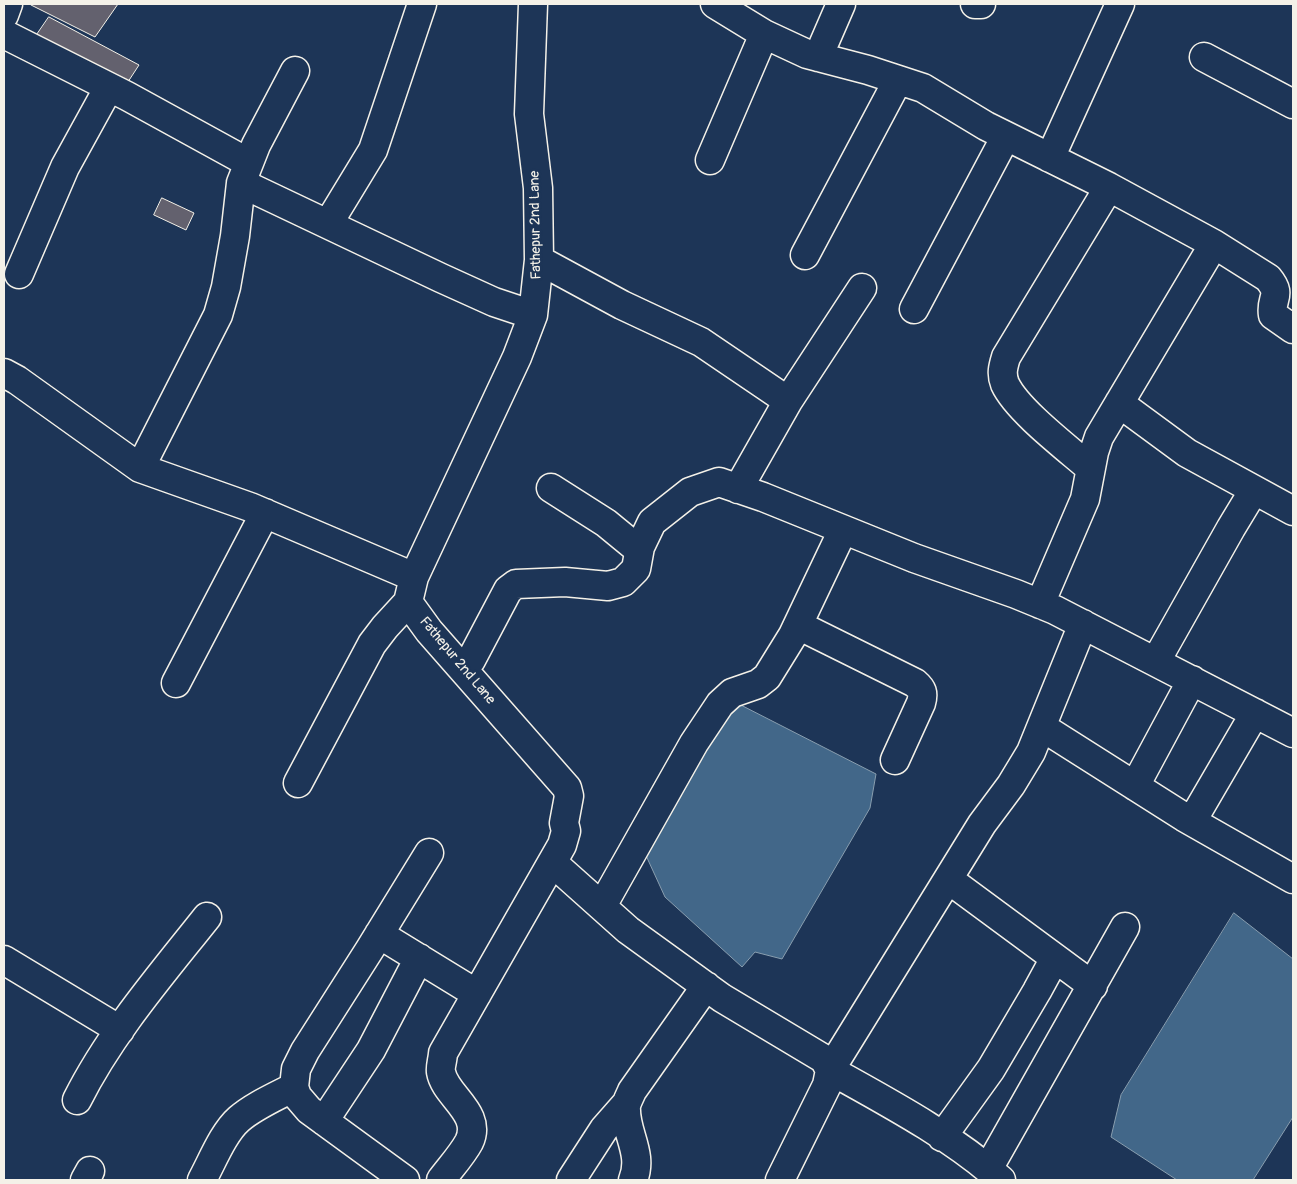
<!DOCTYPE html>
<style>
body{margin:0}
#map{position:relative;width:1297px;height:1184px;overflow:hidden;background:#1d3557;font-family:Pangolin,sans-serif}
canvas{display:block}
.frame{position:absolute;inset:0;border:5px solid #f4f1e8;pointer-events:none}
</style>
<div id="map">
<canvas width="1297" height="1184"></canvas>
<div class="frame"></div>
</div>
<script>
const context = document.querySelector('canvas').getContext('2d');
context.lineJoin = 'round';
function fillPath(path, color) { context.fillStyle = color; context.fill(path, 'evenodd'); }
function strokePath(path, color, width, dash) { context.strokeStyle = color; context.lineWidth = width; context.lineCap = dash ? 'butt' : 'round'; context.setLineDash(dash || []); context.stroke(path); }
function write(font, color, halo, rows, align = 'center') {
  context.font = font + ' Pangolin,sans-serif'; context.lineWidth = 5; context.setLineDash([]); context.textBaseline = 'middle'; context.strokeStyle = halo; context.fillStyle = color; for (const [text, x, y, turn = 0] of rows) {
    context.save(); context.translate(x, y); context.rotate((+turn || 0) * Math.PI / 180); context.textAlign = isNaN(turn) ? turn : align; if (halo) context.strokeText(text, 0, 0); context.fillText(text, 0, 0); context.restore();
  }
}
const water = new Path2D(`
 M729,699L876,774L870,808L782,959L755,952L742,967L665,897L643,849Z
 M1234,913L1293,959V1117L1253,1180H1177L1111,1137L1121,1095Z`);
const building = new Path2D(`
 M31,4H118L95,37L31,5Z
 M49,17L139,65L122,91L36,36Z
 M162,198L194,213L186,230L154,215Z`);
const minor = new Path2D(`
 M715,4L764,34L807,54L868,70L923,88L986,126L1109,187L1214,244L1268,278C1283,296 1270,297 1273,315L1293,329
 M975,4H981
 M4,34L127,96L249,163
 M818,57L841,4
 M1204,57L1293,104
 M1050,158L1120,4
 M710,160L764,34
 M241,183L441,278L494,302L533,315
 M328,224L373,150L422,4
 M805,255L898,80
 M539,260L622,305L701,342L788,401
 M19,274L65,167L109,87
 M914,309L1006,136
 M4,373L17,380L140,468L250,507L414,577
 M1119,403L1187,453L1293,511
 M140,468L218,315L226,287L235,236L241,183L256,145L295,71
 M1090,468C1067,448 1017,410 1005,384C1001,374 1003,367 1006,357L1109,187
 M551,488L606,523L634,546L640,547L652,522L690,492L719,482L763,497L914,558L1016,594L1055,610L1293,733
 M738,489L788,401L862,288
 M1040,604L1085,499L1094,452L1099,437L1214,244
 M798,625L915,683C922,689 924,693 921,703L895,760
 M1156,661L1231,528L1254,490
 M463,669L471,660L508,590L516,584L565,582L608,586L623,582L636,569L640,547
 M176,683L265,513
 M1042,727L1184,817L1293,879
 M298,783L372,644L385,627L408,602
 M1135,786L1192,680
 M1192,821L1255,713
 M553,863L628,930L722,998L824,1059L830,1070L827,1085L780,1180
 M948,879L1093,986
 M602,906L694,743L720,704L732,693L758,684L767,677L793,635L843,530
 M379,934L477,994
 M4,960L120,1030
 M77,1100C110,1034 161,975 207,917
 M324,1121L371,1050L419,958
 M942,1137L991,1069L1037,991L1055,958
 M988,1169L1125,927
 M85,1180L90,1171
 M202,1180C212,1162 223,1133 239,1119C254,1106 275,1097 294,1087
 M405,1180L309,1110L297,1096L294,1087L296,1069L305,1051L370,949L429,853
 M441,1180C450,1168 462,1155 469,1142C483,1113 445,1096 441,1072C440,1067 443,1058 443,1053L562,845L566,831L564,823L569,796L567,788L429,631L408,602L414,577L517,357L533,315L539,260L538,188L529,114L533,4
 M571,1180L604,1129L626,1104
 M633,1180C644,1153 624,1132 626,1106C627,1101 630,1096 632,1091L706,986
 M1001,1180C950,1135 889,1103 830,1070L982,824L1011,785L1031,752L1083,624`);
const tertiary = new Path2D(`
 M4,15L8,4`);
const streetNames = [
 ["Fathepur 2nd Lane",536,225,-91],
 ["Fathepur 2nd Lane",457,661,50]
];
fillPath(water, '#426789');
strokePath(water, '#899eaf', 1);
fillPath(building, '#63616e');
strokePath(building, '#f4f1e8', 1);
strokePath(minor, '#f4f1e8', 31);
strokePath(tertiary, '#f4f1e8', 31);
strokePath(minor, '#1d3557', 28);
strokePath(tertiary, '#1d3557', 28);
write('14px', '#f4f1e8', '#1d3557', streetNames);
</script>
